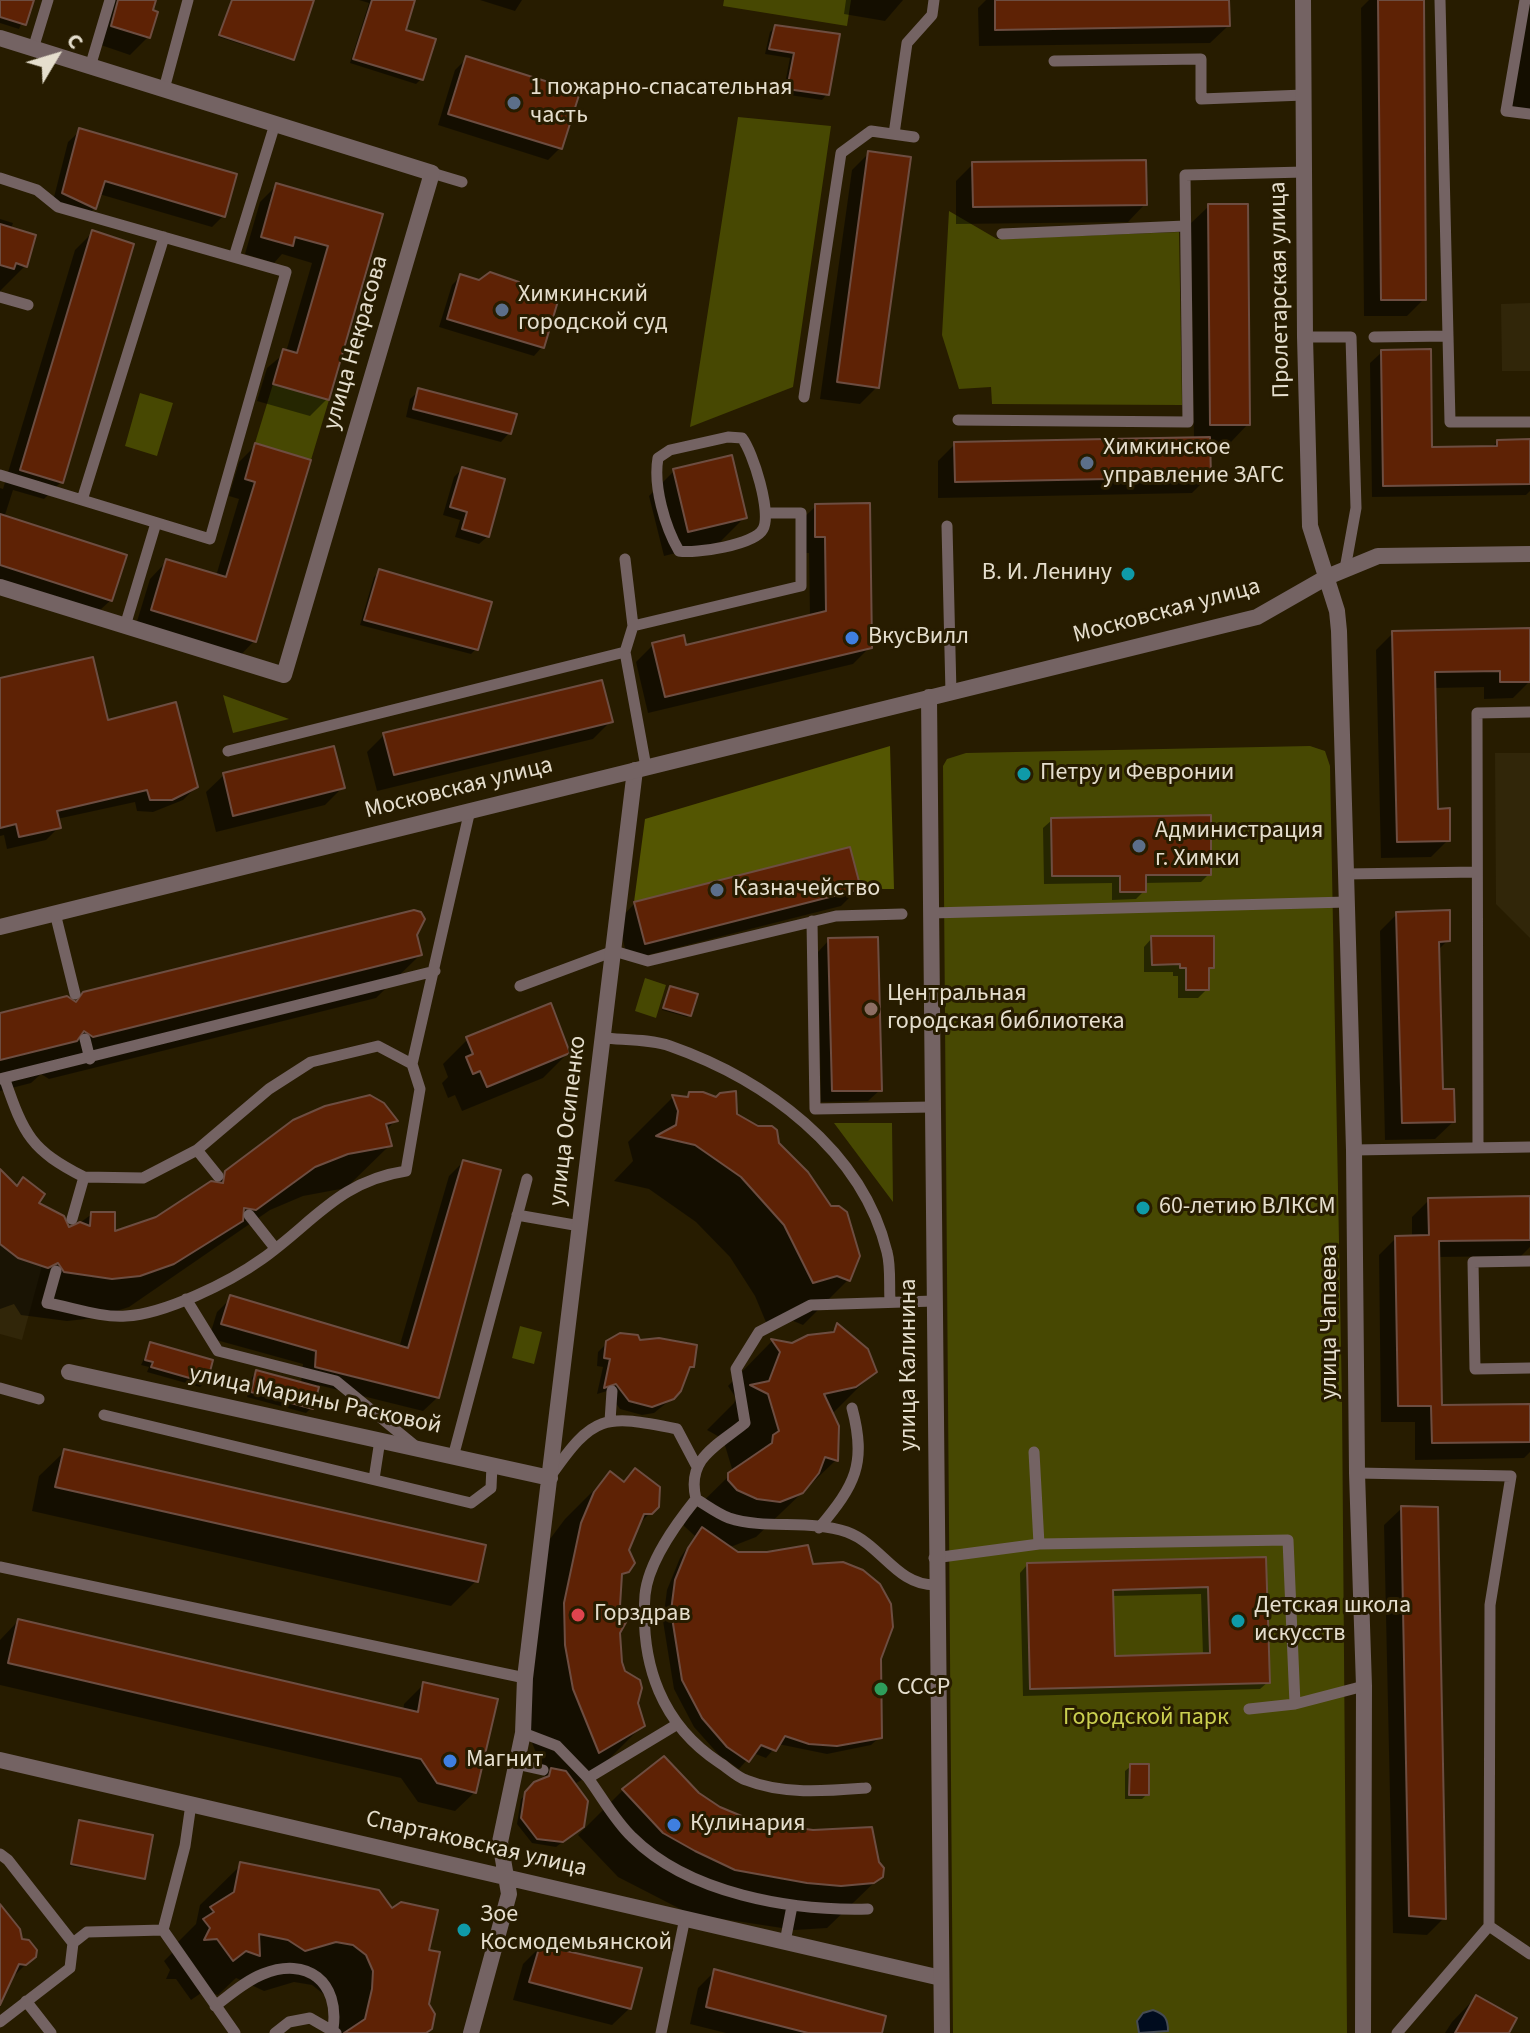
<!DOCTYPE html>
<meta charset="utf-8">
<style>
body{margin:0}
#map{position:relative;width:1530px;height:2033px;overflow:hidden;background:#271c00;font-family:"Source Sans 3",sans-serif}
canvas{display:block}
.north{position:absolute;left:16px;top:16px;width:80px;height:80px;-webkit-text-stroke:6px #271c00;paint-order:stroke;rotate:52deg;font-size:22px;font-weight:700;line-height:32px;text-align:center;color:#e5decd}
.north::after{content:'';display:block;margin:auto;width:28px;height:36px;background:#e5decd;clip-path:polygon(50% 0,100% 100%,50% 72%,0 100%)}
</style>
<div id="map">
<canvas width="1530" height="2033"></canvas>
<div class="north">С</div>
</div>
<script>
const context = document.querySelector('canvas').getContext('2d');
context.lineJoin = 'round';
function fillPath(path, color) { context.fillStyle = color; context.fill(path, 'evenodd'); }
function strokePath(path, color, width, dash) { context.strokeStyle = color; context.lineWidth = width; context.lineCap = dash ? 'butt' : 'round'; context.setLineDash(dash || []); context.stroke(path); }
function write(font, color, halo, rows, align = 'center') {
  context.font = font + ' "Source Sans 3",sans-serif'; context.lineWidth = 6; context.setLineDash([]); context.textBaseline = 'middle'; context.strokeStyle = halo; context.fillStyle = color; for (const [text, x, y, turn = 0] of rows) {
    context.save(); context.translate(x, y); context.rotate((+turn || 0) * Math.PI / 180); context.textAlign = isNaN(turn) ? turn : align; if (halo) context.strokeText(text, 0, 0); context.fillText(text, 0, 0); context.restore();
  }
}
const built = new Path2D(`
 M1530,303V371H1502L1501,304Z
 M1495,753H1530V938L1496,904Z
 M0,1244L42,1266L22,1340L0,1334Z`);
const green = new Path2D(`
 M724,0H851L847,26L723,6Z
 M738,117L831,126L793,387L690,427Z
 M949,211L997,239L1179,232L1182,405L992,404L991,387L959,389L942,335Z
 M273,384L329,400L311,460L255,443Z
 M140,393L173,403L157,456L125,446Z
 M223,695L289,719L233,733Z
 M1310,746L1325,751L1330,766L1342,1401L1347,2033H953L943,766L947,759L966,753Z
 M645,978L666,985L656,1018L635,1011Z
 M834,1123H892L893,1202Z
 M520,1326L542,1332L534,1364L512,1358Z`);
const forest = new Path2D(`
 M890,746L894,889H861L849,847L634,902L645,819Z`);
const water = new Path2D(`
 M1153,2010C1165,2014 1168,2019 1168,2031L1139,2033L1137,2021L1143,2013Z`);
const shadow = new Path2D(`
 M0,0H32L19,29L0,23Z
 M108,0H154L150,11L156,13L148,37L130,55L95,43Z
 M233,0H303L290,60L219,37Z
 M359,0H413L403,31L433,41L421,79L416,84L350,63L369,3Z
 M480,0H522L515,11Z
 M846,0H903L885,21L844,14Z
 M986,0H1227L1228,26L1210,43L979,46L978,8Z
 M1369,0H1422L1424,299L1407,316H1364L1361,8Z
 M1530,0V113L1509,110Z
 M775,27L827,94L822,100L783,94L790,58L765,54L770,32Z
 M467,58L577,93L560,148L548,160L438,125L455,70Z
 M80,131L223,216L212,227L99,194L95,208L83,219L52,205L68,142Z
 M869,153L877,387L860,404L820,399L852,170Z
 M973,164L1145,204L1128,222L956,224V181Z
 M277,185L381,215L327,399L310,416L257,401L267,368L286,352L312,263L282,254L274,263L245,254L260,202Z
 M1209,206L1248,424L1231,442H1209V476L1192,493L938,498V461L955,444L1194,439L1191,223Z
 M0,219L13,223L11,229L25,266L0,291Z
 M92,233L61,482L44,499L13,490L4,518L111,600L99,611L0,579V488L3,489L75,250Z
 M460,277L479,282L542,347L534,356L439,327L452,285Z
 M1382,352L1430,449L1491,448L1497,442L1530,441V491L1526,495L1372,497L1370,363Z
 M419,391L509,433L501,442L406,417L410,399Z
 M256,445L254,641L237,659L135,628L150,579L167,561L216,576L239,499L229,496L239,462Z
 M462,469L488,536L479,544L455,537L460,520L443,515L454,477Z
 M674,471L745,517L720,542L664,556L649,496Z
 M816,506L870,647L853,664L648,713L636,662L653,645L685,647L810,617L809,553H799L798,523Z
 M380,572L476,649L471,654L360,625L374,577Z
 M1393,633L1530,681L1513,698L1484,699V687L1433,688L1436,811L1448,840L1431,857L1381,858L1376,650Z
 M0,681L106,722L196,787L183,800L153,812L137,811L135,802L57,819L59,827L46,840L7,849L4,835L0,836Z
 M610,722L593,739L377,791L367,752L384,735Z
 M224,775L343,787L325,805L216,832L206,792Z
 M1052,820L1209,874L1201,882L1144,883V891L1136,899L1112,900V883L1044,884L1043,828Z
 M858,889L841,906L628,960L618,921L635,903Z
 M420,914L423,924L414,935L420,955L376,998L49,1079L41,1074L31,1083L0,1091V1016L74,1004Z
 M1397,914L1448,940L1437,951L1441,1091L1453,1122L1435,1139L1385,1140L1380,931Z
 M1152,938L1212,967L1207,972V989L1198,998H1178V976H1173V972H1144V947Z
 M829,940L880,1090L868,1101L821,1102L818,952Z
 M670,988L689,1015L687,1017L662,1010Z
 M468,1039L568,1053L543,1078L462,1111L455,1095L448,1098L442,1083L448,1077L443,1064Z
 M690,1094L735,1115L777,1144L848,1280L803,1325L791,1320L768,1327L755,1296L730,1257L696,1222L649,1189L614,1181L633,1161L628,1142L673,1097L685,1099Z
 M395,1121L386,1130L390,1145L346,1188L303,1196L270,1210L129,1307L95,1318L67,1321L21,1315L14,1304L0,1309V1172L70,1230L92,1214L113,1234L157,1218L214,1184L226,1172Z
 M463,1162L438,1397L423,1411L318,1385L311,1408L306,1413L247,1397L252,1377L257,1372L301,1384L303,1364L209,1338L217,1312L231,1298L399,1348L449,1176Z
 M1530,1198V1247L1521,1256L1438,1257L1440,1407L1530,1406V1452L1524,1458L1415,1460V1422H1381L1379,1255L1396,1238H1412V1217L1429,1200Z
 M837,1326L875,1371L831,1415L837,1426L836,1460L756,1537L733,1546L724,1545L738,1554L812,1567L880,1737L871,1745L827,1754L778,1744L766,1758L753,1753L739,1769L719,1755L694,1727L674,1689L663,1621L667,1590L680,1558L695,1536L684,1526V1520L733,1472L723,1439L707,1430L734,1403L736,1398L728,1386L772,1341L792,1345L828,1335Z
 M638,1342L692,1366L670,1400L654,1413L642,1415L620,1409L607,1391L597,1394L603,1367L597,1366L598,1352L607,1343Z
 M151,1344L205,1382L200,1387L147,1372L149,1367L141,1365Z
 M64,1452L476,1581L451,1606L32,1511L39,1476Z
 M610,1474L657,1506L636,1527L627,1550V1570L620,1578L618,1632L624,1672L642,1726L597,1771L573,1785L582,1827L556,1847L532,1843L517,1824L521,1799L546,1778L529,1735L520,1691V1649L536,1570L550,1539L565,1519Z
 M1402,1508L1444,1918L1427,1935L1393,1933L1384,1525Z
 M1264,1559L1268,1682L1260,1689L1023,1696L1020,1573L1027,1565ZM1201,1594L1203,1655L1113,1658L1111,1596Z
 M18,1621L403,1711L404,1704L424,1684L475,1792L455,1811L418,1802L401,1778L0,1685V1640Z
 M664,1759L698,1794L719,1808L881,1876L827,1928L795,1930L690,1914L618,1877L578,1835L623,1790Z
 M1131,1766L1147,1794L1142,1799H1125V1771Z
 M80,1822L143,1878L70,1866Z
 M241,1865L427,1951L425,2033H330L333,2013L326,1996L312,1985L294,1982L264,1991L236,1978L218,1995L204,1991L191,2000L176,1979H166L170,1970L164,1961L173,1952L171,1949L196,1924L200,1905Z
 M0,1907L34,1956L0,1990Z
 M540,1947L630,2008L612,2025L513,2000L523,1964Z
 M715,1971L880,2033H726L690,2024L698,1988Z
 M1476,1997L1506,2033H1445L1452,2022Z`);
const building = new Path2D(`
 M0,0H34L26,25L0,17Z
 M118,0H156L153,10L158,12L150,38L111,26Z
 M232,0H314L294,60L219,35Z
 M372,0H415L406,30L436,39L423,80L353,59Z
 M995,0H1229L1230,26L995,30Z
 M1378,0H1424L1426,300H1381Z
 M775,25L840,34L829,95L787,89L794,53L769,49Z
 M466,56L580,92L562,149L448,114Z
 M79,128L237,174L225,217L105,181L96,209L62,193Z
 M868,151L911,157L879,388L837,382Z
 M1146,160L1147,205L973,207L972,162Z
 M276,183L383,214L329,400L273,384L283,349L297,353L328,246L295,237L293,246L261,237Z
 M1208,204H1248L1250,425H1210Z
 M0,224L36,235L27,267L16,263L14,269L0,265Z
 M92,230L134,244L63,483L20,470Z
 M490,272L519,282L525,291L558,301L544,348L447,319L460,274L479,280Z
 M1431,349L1432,447L1497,446V440L1530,439V484L1383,486L1381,350Z
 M418,388L517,414L511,434L413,409Z
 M1210,437L1211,477L955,482L954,442Z
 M255,443L311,460L256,642L151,610L166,559L226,577L255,482L245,479Z
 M732,455L747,518L688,532L673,469Z
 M462,467L505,479L489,537L462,529L467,512L450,507Z
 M870,503L872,648L665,697L652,643L684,635L686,645L826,611L825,537H815V504Z
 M0,514L127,555L112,601L0,565Z
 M379,569L492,602L478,650L364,620Z
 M1530,628V682H1500V671L1435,672L1438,809L1450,808V841L1397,842L1392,631Z
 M93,657L108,720L176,702L198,787L172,800H150L147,790L57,811L61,828L19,837L16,824L0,828V678Z
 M602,680L613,722L394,775L383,733Z
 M334,746L345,788L233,816L223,773Z
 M1211,815V875H1146V892H1120V876H1052L1051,818Z
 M850,847L861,889L645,944L634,902Z
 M414,910L421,912L425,919L417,935L422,955L93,1037L84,1031L77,1041L0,1060V1013L67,996L76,1002L83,992Z
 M1450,910V941L1439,942L1443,1089H1454L1455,1122L1402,1123L1396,912Z
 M1151,936H1214V968H1209V990H1186V968H1180V964L1152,965Z
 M878,937L882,1091H832L828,938Z
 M670,986L698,994L691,1016L663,1008Z
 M551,1003L570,1053L487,1087L480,1071L473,1074L466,1057L473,1054L466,1037Z
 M736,1091L737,1114L758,1126H772L777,1130L779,1143L808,1172L831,1206H839L847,1212L860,1256L850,1281L837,1276L813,1283L784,1225L741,1177L695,1145L656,1136L676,1125L678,1111L672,1095L688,1097L689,1092H703L716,1097L720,1093Z
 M370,1095L384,1103L398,1121L386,1124L392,1146L348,1154L315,1167L256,1210L244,1208L243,1221L174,1264L140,1276L112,1279L64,1272L58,1263L48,1268L18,1258L0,1244V1169L17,1186L23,1177L45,1194L39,1203L64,1216L69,1227L80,1222L90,1226L91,1212H115V1231L156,1217L211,1181L223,1183L225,1171L293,1120L325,1106Z
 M463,1160L501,1170L439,1398L315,1367L316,1351L221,1324L230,1295L408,1348Z
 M1530,1196V1240L1439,1241L1442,1405L1530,1404V1442L1432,1443L1431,1406H1398L1395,1236L1429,1235L1428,1198Z
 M837,1323L868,1349L877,1372L856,1387L824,1394L839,1426L838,1461L825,1457L819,1473L803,1493L780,1502L757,1499L737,1490L728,1480V1473L772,1443L773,1435L779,1431L768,1394L750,1385L769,1381L780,1352L771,1339L792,1343L808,1335L834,1332Z
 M620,1333L638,1335L640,1340L659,1338L697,1345L694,1367H690L681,1391L674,1399L652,1407L629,1401L616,1384L604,1388L610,1359L604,1358L606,1341Z
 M150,1342L213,1360L207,1383L151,1367L153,1362L145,1360Z
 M256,1370L319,1387L313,1409L251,1392Z
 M64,1449L486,1545L478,1582L55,1487Z
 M635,1468L660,1487L659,1507L652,1514H644L629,1550L635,1563L629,1572L622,1574L620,1606L626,1609L629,1617L620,1633L622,1662L625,1671L640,1680L642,1688L638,1703L645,1726L599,1753L573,1689L565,1645L564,1603L581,1523L594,1492L610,1471L624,1482Z
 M1401,1506L1438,1507L1446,1919L1409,1916Z
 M702,1527L738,1552H767L808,1545L813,1564L843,1562L863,1570L880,1584L891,1604L893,1627L881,1659L882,1738L837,1746L809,1744L785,1736L776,1751L761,1745L749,1762L727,1747L702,1718L682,1680L671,1611L675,1580L688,1548Z
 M1266,1557L1270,1683L1030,1689L1027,1563ZM1208,1587L1210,1653L1115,1656L1113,1590Z
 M18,1619L418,1712L423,1682L498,1699L476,1793L437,1783L421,1759L8,1663Z
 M664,1756L699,1793L720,1807L756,1822L813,1830L872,1827L879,1862L884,1868L883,1877L874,1883L841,1886L807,1883L735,1870L695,1851L663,1833L622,1789Z
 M1130,1764H1149V1795H1129Z
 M551,1768L566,1771L588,1801L584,1827L563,1842L537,1839L521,1818L525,1792L534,1782L549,1776Z
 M79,1820L153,1835L145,1879L71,1864Z
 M240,1862L379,1890L392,1908L401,1902L438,1910L429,1950L440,1952L429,2004L435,2014L432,2029L426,2033H344L365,2019L372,1989L373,1971L366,1955L353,1945L336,1942L305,1951L288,1940L259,1934L260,1956L246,1951L233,1961L217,1939L204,1940L210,1928L203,1919L214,1912L210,1907L234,1892Z
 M0,1904L20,1929L22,1939L29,1940L37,1950L36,1957L26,1965L19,1964L0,2005Z
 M540,1945L642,1968L631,2009L529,1982Z
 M714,1969L886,2016L882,2033H808L706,2007Z
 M1476,1995L1517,2018L1509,2033H1455Z`);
const service = new Path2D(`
 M1440,0L1448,336
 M1525,0L1506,111L1530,114
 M33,49L48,0
 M1054,61L1201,59V99L1304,95
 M90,67L110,0
 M164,89L188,0
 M894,134L907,43L932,15L934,0
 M432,173L462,182
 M0,178L37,190L58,207L286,272L210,539L82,500L164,237
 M1002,234L1185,226
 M234,257L275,124
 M0,297L28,305
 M1305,337H1351L1356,508L1345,569
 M1374,337L1448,336L1450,422H1530
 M804,397L841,153L871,131L914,137
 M958,420L1188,422L1185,175L1304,172
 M728,437L742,438C753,452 772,513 763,529C755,545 695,554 679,551C665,527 653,486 658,458L670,450Z
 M0,475L82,500
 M947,526L951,693
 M625,559L633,626L625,652L646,767
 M125,626L156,523
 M633,626L801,586V513H766
 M228,751L625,652
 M1346,874L1477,872
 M55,913L75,994
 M931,913L1347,902
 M812,921L815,1109L932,1107
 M520,986L614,951L648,961L836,916L902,914
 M604,1038C624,1040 650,1039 670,1046C764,1079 862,1149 887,1252C891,1267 889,1285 890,1301
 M85,1039L90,1059
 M412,1064L470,810
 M0,1079L435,971
 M5,1080C24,1135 31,1150 84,1177
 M1478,1148L1477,713L1530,712
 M197,1150L218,1176
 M1354,1150L1530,1147
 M249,1215L275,1248
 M517,1215L580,1226
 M1530,1261L1473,1262L1475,1369L1530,1368
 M56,1271L47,1303C71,1307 101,1318 126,1316C165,1314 230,1282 262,1259C313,1223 339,1181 406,1171L420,1089L412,1064L378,1046L311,1062L269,1089L197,1150L143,1178L84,1177L72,1219
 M186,1299L218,1351L336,1381L414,1445
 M0,1388L39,1399
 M104,1415L471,1503L491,1488L492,1465
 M610,1421L612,1391
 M1034,1452L1039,1544
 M453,1457L527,1179
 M1357,1473L1511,1476L1490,1605L1489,1926L1397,2033
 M550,1477C594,1414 603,1414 677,1429L696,1465
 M374,1479L380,1440
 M696,1499C686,1458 717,1446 745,1423L736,1369L759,1332L811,1305L934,1301
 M819,1528C855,1485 867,1464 852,1408
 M934,1558L1039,1544L1288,1540L1295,1704
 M0,1567L525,1678
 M1249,1709L1295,1704L1364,1686
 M523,1733L557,1746L588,1778L676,1725
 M516,1764L543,1770
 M588,1778C602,1797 615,1821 632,1837C689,1894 791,1911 868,1909
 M866,1788C827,1791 783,1795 746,1780C737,1777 728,1768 720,1763C662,1725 640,1665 645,1595C648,1562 676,1524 696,1499C706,1505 718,1514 729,1518C766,1530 810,1519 847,1532C882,1545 896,1585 935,1585
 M191,1804L185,1846L163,1930L235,2033
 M0,1854L8,1860L73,1943L70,1968L0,2022
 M1489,1926L1530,1954
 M785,1942L792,1906
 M73,1943L87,1932L163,1930
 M26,2001L51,2033
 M215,2006C230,1995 245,1981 263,1974C307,1956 340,1982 333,2029
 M275,2033L289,2022L310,2018L336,2033
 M661,2033L685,1918`);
const minor = new Path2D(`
 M0,38L432,173L284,675L0,587
 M69,1372L550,1478
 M0,1760L941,1978
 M471,2033L509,1894L500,1842L523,1733L525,1678L635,770`);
const tertiary = new Path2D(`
 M1303,0L1305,337L1310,526L1337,611L1339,631L1354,1150L1357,1473L1364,1686L1363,2033
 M929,697L942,2033
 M0,927L1257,617L1327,577L1378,556L1530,554`);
const markers = [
 [514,103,8,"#5c6f8a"],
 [502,310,8,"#5c6f8a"],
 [1087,463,8,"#5c6f8a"],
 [1128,574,8,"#0f9aa8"],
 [852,638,8,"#3f7fe0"],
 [1024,774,8,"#0f9aa8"],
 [1139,846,8,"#5c6f8a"],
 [717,890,8,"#5c6f8a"],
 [871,1009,8,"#8d6e63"],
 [1143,1208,8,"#0f9aa8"],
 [578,1615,8,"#e0444e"],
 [1238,1621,8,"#0f9aa8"],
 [881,1689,8,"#2e9e5b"],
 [450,1761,8,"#3f7fe0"],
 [674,1825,8,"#3f7fe0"],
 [464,1930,8,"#0f9aa8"]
];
const poiNames = [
 ["1 пожарно-спасательная",530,89],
 ["часть",530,117],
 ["Химкинский",518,296],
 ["городской суд",518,324],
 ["Химкинское",1103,449],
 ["управление ЗАГС",1103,477],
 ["В. И. Ленину",1112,574,"right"],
 ["ВкусВилл",868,638],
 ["Петру и Февронии",1040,774],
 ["Администрация",1155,832],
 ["г. Химки",1155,860],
 ["Казначейство",733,890],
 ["Центральная",887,995],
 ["городская библиотека",887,1023],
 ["60-летию ВЛКСМ",1159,1208],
 ["Детская школа",1254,1607],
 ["искусств",1254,1635],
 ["Горздрав",594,1615],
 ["СССР",897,1689],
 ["Магнит",466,1761],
 ["Кулинария",690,1825],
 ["Зое",480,1916],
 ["Космодемьянской",480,1944]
];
const streetNames = [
 ["Пролетарская улица",1281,290,-91],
 ["улица Некрасова",357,343,-74],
 ["Московская улица",1167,612,-15],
 ["Московская улица",459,789,-14],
 ["улица Осипенко",569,1121,-83],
 ["улица Чапаева",1331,1322,-90],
 ["улица Калинина",910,1365,-90],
 ["улица Марины Расковой",315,1401,12],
 ["Спартаковская улица",476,1845,13]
];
const parkNames = [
 ["Городской парк",1146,1719]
];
fillPath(built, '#312609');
fillPath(green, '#474802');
fillPath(forest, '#545602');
fillPath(water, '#000c1e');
strokePath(water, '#454b52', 2);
fillPath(shadow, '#0007');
fillPath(building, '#5e2205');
strokePath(building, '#6d4d41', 2);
strokePath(service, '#746363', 11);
strokePath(minor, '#746363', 16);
strokePath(tertiary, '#746363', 16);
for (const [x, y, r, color] of markers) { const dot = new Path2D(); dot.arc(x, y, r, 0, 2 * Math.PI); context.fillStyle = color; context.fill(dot); strokePath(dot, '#271c00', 3); }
write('24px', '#e5decd', '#271c00', poiNames, 'left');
write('24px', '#e5decd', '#271c00', streetNames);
write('24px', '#cbd050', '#271c00', parkNames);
</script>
